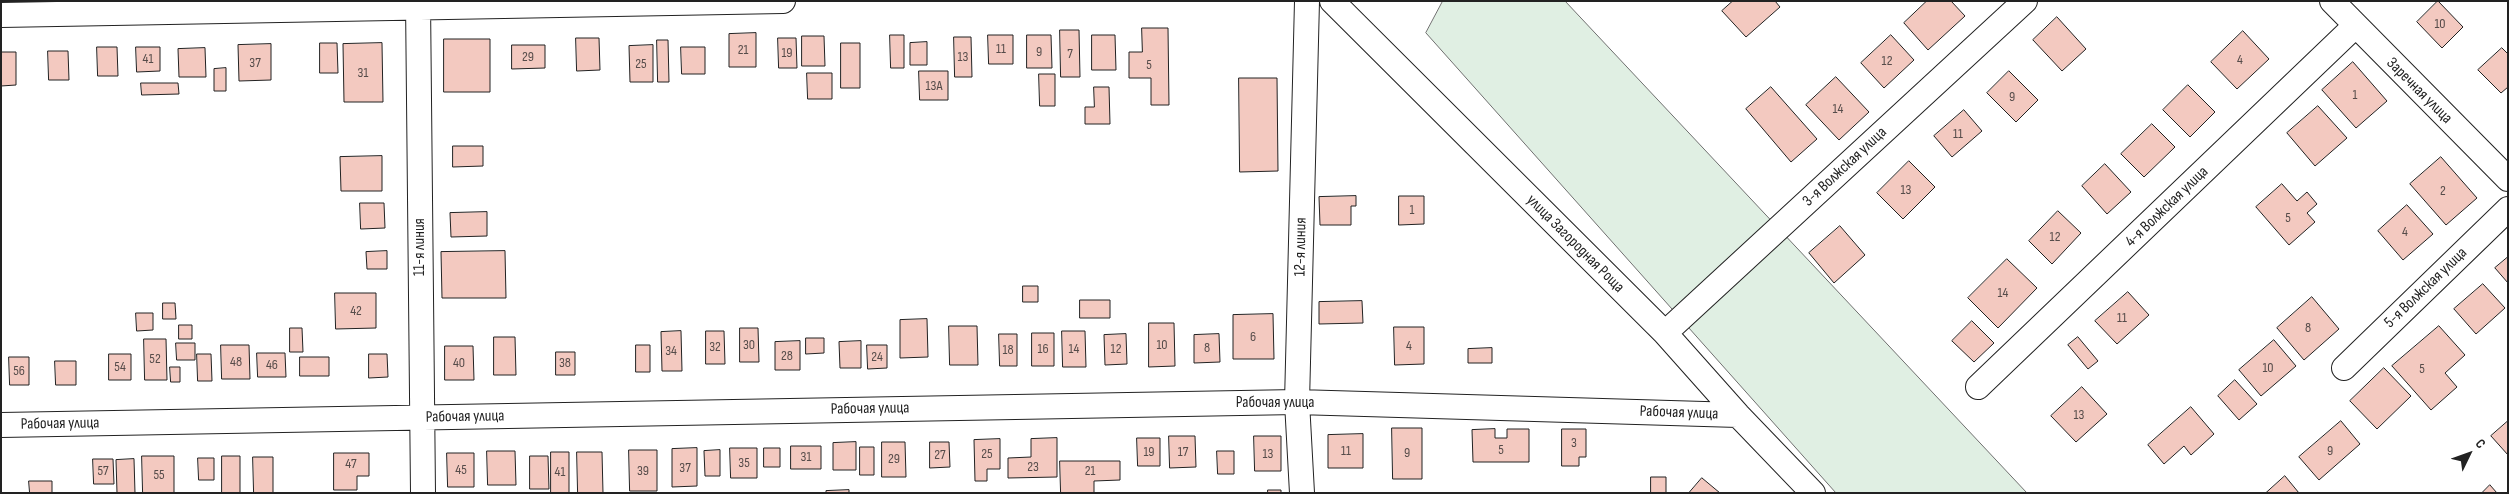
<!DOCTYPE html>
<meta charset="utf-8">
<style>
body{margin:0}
#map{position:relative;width:2509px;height:494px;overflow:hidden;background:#fff;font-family:"Sofia Sans Condensed",sans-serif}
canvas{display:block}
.frame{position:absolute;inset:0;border:2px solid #222;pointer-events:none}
.north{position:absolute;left:2444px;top:429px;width:50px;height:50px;-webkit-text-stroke:4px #fff;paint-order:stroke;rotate:48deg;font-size:14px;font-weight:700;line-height:20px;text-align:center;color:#222}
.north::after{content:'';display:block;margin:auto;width:18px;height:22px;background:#222;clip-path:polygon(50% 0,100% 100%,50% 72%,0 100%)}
</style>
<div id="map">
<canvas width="2509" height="494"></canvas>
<div class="frame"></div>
<div class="north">С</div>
</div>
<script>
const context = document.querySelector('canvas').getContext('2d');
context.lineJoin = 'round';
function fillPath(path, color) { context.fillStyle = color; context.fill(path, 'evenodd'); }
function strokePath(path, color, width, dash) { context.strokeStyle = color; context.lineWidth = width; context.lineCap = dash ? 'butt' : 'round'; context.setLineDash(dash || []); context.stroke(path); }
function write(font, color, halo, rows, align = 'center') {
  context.font = font + ' "Sofia Sans Condensed",sans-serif'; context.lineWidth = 4; context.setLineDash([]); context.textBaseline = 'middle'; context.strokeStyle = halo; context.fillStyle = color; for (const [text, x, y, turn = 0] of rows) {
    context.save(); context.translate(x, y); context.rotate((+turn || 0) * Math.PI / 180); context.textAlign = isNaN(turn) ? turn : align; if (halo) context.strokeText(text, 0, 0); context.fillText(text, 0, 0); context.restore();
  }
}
const green = new Path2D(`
 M1443,1H1565L2027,493H1836L1426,33Z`);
const building = new Path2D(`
 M1733,1H1775L1780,7L1746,37L1722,11Z
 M1927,1H1951L1965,16L1928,50L1904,23Z
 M2438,1L2463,27L2442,48L2417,22Z
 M2057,17L2086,49L2062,71L2033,40Z
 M1142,28H1168L1169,105H1151V78H1129V52H1142Z
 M1060,30H1079L1080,77H1061Z
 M2243,31L2269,59L2237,89L2211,62Z
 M756,33V67H729V34Z
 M890,35H904V68H891Z
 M988,35H1013V64H989Z
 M1027,35H1051L1052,68H1027Z
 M1092,35H1115L1116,70H1092Z
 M1891,35L1914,60L1884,88L1861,63Z
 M802,36H824L825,66H802Z
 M954,37H971L972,77H955Z
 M576,38H599L600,70L577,71Z
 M778,38H796L797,68H779Z
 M444,39H490V92H444Z
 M657,40H668L669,82H658Z
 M927,42V65H910V43Z
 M320,43H337L338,73H320Z
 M382,43L383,102H344L343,44Z
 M841,43H860V88H841Z
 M271,44V80L239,81L238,45Z
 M512,45H545V68L512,69Z
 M653,45V82H630L629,46Z
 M97,47H117L118,76H98Z
 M136,47H160V71L137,72Z
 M681,47H705V74H682Z
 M205,48L206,77H179L178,49Z
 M2502,48L2508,54V87L2501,93L2478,70Z
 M48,51H68L69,80H49Z
 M1,52H16V85L1,86Z
 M2353,62L2387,101L2356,128L2322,90Z
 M226,68V91H214V69Z
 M919,71H948V100H920Z
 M2009,71L2038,100L2016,122L1987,93Z
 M807,73H832V99H808Z
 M1039,74H1055V106H1040Z
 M1836,77L1869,112L1839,140L1806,105Z
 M1239,78H1277L1278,171L1240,172Z
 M141,83H178L179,94L142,95Z
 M2188,85L2215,112L2190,137L2163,110Z
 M1094,87H1109L1110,124H1085V107H1094Z
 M1771,87L1817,139L1791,162L1746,109Z
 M2318,106L2347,138L2315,166L2287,133Z
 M1964,110L1982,131L1952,157L1934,136Z
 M2152,124L2175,147L2144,177L2121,154Z
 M453,146H483V166L453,167Z
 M382,156V191H341L340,157Z
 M2441,157L2477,198L2446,225L2410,184Z
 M1909,161L1935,187L1903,219L1877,193Z
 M2105,164L2131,192L2107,214L2082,186Z
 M2282,184L2297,201L2307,192L2317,204L2307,213L2315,222L2289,245L2256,207Z
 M1356,196V206H1351V225H1320L1319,197Z
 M1399,196H1424V224L1399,225Z
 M360,203H384L385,228L361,229Z
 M2407,205L2433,234L2403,260L2378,231Z
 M2058,211L2081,233L2052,264L2029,241Z
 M487,212V236L451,237L450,213Z
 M1840,226L1865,255L1834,283L1809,253Z
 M387,251V269H367L366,252Z
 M505,251L506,298H442L441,252Z
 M2508,257V283L2495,268Z
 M2007,259L2037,288L1998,328L1968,298Z
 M2483,284L2505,308L2476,334L2454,309Z
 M1023,286H1038V302H1023Z
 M2128,292L2149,315L2117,344L2095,321Z
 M335,293H376V328L336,329Z
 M2312,297L2339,329L2304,360L2277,328Z
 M1080,300H1110V318H1080Z
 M1362,301L1363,323L1319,324V302Z
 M163,303H175L176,319H163Z
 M136,313H153V330L137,331Z
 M1273,314L1274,359H1233V315Z
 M927,319L928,357L900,358V320Z
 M1972,321L1994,343L1974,362L1952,341Z
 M1149,323H1174L1175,366L1149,367Z
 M179,325H192V339H179Z
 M949,326H977L978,365H950Z
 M2439,326L2465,355L2445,373L2457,387L2431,410L2392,366Z
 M1394,327H1424V364L1395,365Z
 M290,328H302L303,352H290Z
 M740,328H758L759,362H740Z
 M681,331L682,371H662L661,332Z
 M706,331H724L725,364H706Z
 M1062,331H1085L1086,367H1063Z
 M1032,333H1054V366H1032Z
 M999,334H1017V366H1000Z
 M1126,334L1127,364L1105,365L1104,335Z
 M1219,334L1220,362L1194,363V335Z
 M494,337H515L516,375H494Z
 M2078,337L2098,361L2088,369L2068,345Z
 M806,338H824V353L806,354Z
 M144,339H166L167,380H145Z
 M2274,340L2296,366L2261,396L2239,370Z
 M800,341V370H775V342Z
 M861,341V368H840L839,342Z
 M176,343H195V360H177Z
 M221,345H249L250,379H222Z
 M636,345H650V372H636Z
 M867,345H887V368L868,369Z
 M445,346H473L474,380H445Z
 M1492,348V363H1468V349Z
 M556,352H575V375H556Z
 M257,353H285L286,377H258Z
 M109,354H131V380H109Z
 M197,354H211L212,381H198Z
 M369,354H387L388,377L369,378Z
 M9,357H29V385H10Z
 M300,357H329V376H300Z
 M55,361H76V385H56Z
 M170,367H180V382H171Z
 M2384,368L2411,396L2377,429L2350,401Z
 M2235,380L2257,404L2239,420L2218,396Z
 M2082,387L2107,414L2076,442L2051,416Z
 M2191,407L2214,434L2191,455L2184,446L2164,464L2148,445Z
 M2341,421L2360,444L2319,480L2299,457Z
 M2508,421V455L2491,436Z
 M1392,428H1422V479H1393Z
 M1495,429V438H1507V429H1529V462H1473L1472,430Z
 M1562,429H1586V457H1579V466H1562Z
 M1363,434V468H1328V435Z
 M1169,436H1195L1196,467L1170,468Z
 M1254,436H1281V471H1255Z
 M1057,438V477L1008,478V458L1031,457V439Z
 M1137,438H1160V466H1138Z
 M1000,439V469H987V481H975L974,440Z
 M856,442V470H833V443Z
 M882,442H905L906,477H882Z
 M930,442H949L950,467L930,468Z
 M791,446H821V469H791Z
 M860,447H874V475H860Z
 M697,448V486L672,487V449Z
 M730,448H757V478H731Z
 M764,448H780V467H764Z
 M629,450H657V491H630Z
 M720,450V476H705L704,451Z
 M487,451H515L516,485H488Z
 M1217,451H1234V474H1218Z
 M551,452H569V493H551Z
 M577,452H602L603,493H578Z
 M334,453H369V476H357V490H334Z
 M447,453H474V487H448Z
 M142,456H174V493H143Z
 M222,456H240V493H222Z
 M530,456H548L549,489H530Z
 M253,457H273V493H254Z
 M198,458H214V480H199Z
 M93,459H113L114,484H94Z
 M134,459L135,493H117L116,460Z
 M1060,461H1120V480L1094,481V493H1061Z
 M2285,476L2299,493H2266Z
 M1651,477H1666V493H1651Z
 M1702,478L1720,493H1689Z
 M29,481H52V493H30Z
 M2490,485L2497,493H2482Z
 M849,490V493H826V491Z
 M1268,490H1281V493H1268Z`);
const minor = new Path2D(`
 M418,1L423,493
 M1332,1L1665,333L1738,415L1813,493
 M2332,1L2508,179
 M1,15L783,1
 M1665,333L2025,1
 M2344,368L2508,209
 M1978,387L2355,26
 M1,425L1297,402L1738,415
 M1302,493L1297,402L1307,1`);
const numberNames = [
 ["10",2440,24],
 ["11",1001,49],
 ["21",743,50],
 ["9",1039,52],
 ["19",787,53],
 ["7",1070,54],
 ["29",528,57],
 ["13",963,57],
 ["41",148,59],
 ["4",2240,60],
 ["12",1887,61],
 ["37",255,63],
 ["25",641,64],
 ["5",1149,65],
 ["31",363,73],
 ["13А",934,86],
 ["1",2355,95],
 ["9",2012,97],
 ["14",1838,109],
 ["11",1958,134],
 ["13",1906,190],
 ["2",2443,191],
 ["1",1412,210],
 ["5",2288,218],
 ["4",2405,232],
 ["12",2055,237],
 ["14",2003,293],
 ["42",356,311],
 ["11",2122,318],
 ["8",2308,328],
 ["6",1253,337],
 ["30",749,345],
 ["10",1162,345],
 ["4",1409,346],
 ["32",715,347],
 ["8",1207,348],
 ["16",1043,349],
 ["14",1074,349],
 ["12",1116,349],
 ["18",1008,350],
 ["34",671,351],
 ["28",787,356],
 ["24",877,357],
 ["52",155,359],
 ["48",236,362],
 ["40",459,363],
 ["38",565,363],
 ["46",272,365],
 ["54",120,367],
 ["10",2268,368],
 ["5",2422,369],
 ["56",19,371],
 ["13",2079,415],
 ["3",1574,443],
 ["5",1501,450],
 ["11",1346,451],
 ["9",2330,451],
 ["19",1149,452],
 ["17",1183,452],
 ["9",1407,453],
 ["25",987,454],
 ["13",1268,454],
 ["27",940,455],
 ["31",806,457],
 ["29",894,459],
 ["35",744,463],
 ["47",351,464],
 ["23",1033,467],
 ["37",685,468],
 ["45",461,470],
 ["57",103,471],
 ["39",643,471],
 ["21",1090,471],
 ["41",560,472],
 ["55",159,475]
];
const streetNames = [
 ["Заречная улица",2419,91,45],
 ["3-я Волжская улица",1845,167,-43],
 ["4-я Волжская улица",2167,207,-44],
 ["улица Загородная Роща",1575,244,45],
 ["11-я линия",420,247,-90],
 ["12-я линия",1301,247,-89],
 ["5-я Волжская улица",2426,288,-44],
 ["Рабочая улица",1275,403],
 ["Рабочая улица",870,409,-1],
 ["Рабочая улица",1679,413,2],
 ["Рабочая улица",465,417,-1],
 ["Рабочая улица",60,424,-1]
];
fillPath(green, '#e0efe3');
strokePath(green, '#6f6f6f', 1);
fillPath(building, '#f3c9c0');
strokePath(building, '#222', 1);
strokePath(minor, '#222', 26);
strokePath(minor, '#fff', 24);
write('14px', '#564c4a', null, numberNames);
write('16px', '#222', '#fff', streetNames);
</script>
